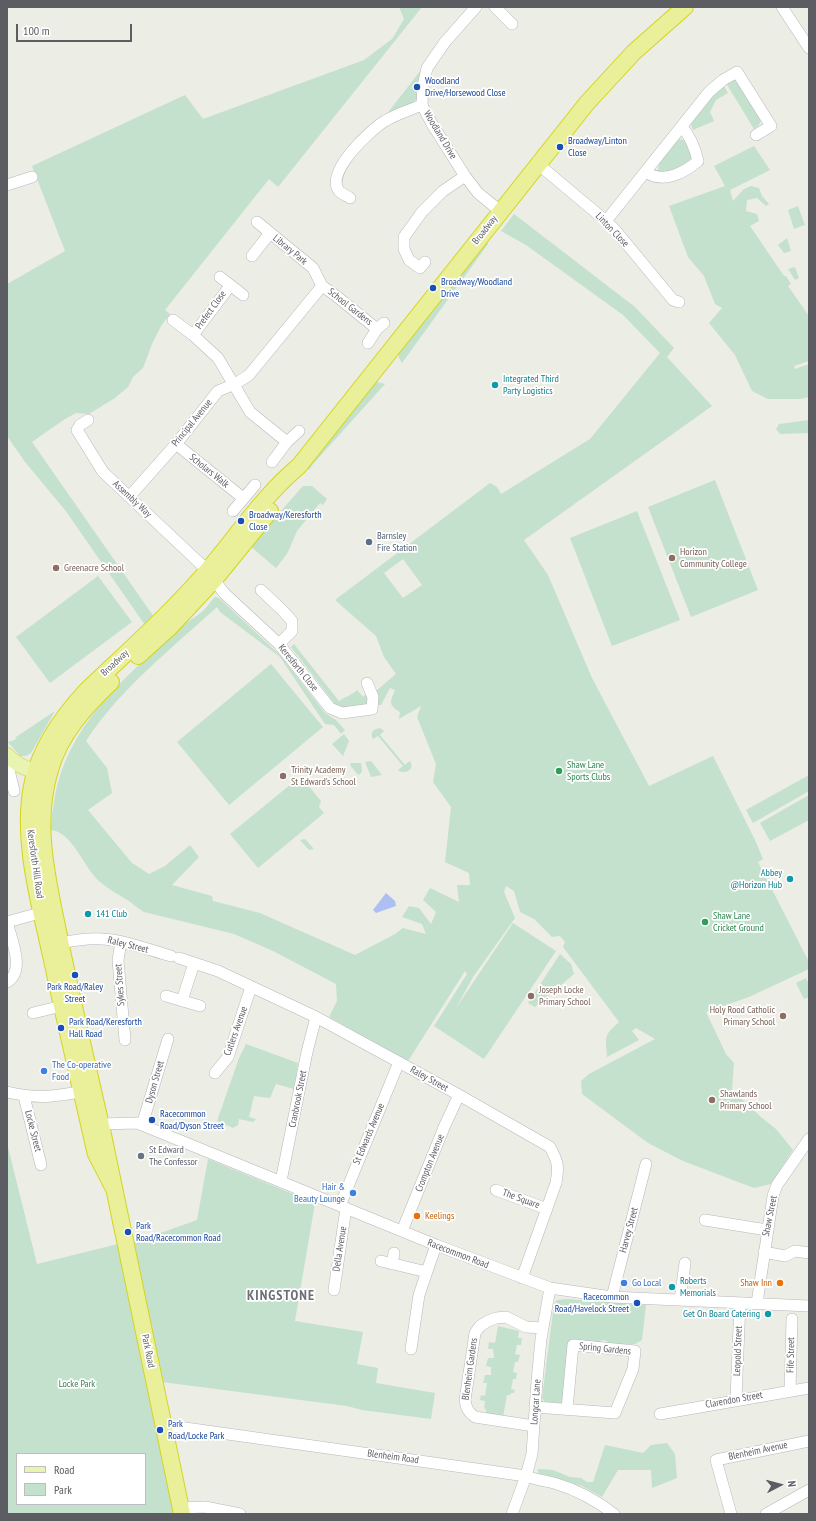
<!DOCTYPE html>
<style>
body{margin:0}
#map{position:relative;width:816px;height:1521px;overflow:hidden;background:#ecede5;font-family:"PT Sans Narrow",sans-serif}
canvas{display:block}
.frame{position:absolute;inset:0;border:8px solid #5c5d63;pointer-events:none}
.legend{position:absolute;left:16px;top:1453px;width:130px;height:52px;box-sizing:border-box;background:#fff;border:1px solid #bebec1;margin:0;padding:5px 7px;list-style:none;font-size:12px;color:#5c5d63}
.legend li{display:flex;align-items:center;gap:8px;height:20px}
.legend b{width:20px;border:1px solid #bebec1}
.north{position:absolute;left:760px;top:1465px;width:40px;height:40px;-webkit-text-stroke:3px #fff;paint-order:stroke;rotate:84deg;font-size:11px;font-weight:700;line-height:16px;text-align:center;color:#5c5d63}
.north::after{content:'';display:block;margin:auto;width:14px;height:18px;background:#5c5d63;clip-path:polygon(50% 0,100% 100%,50% 72%,0 100%)}
.scale{position:absolute;left:16px;top:24px;width:116px;height:18px;box-sizing:border-box;border:2px solid #5c5d63;border-top:0;padding-left:5px;font-size:12px;line-height:14px;white-space:nowrap;color:#5c5d63;-webkit-text-stroke:3px #fff;paint-order:stroke}
</style>
<div id="map">
<canvas width="816" height="1521"></canvas>
<div class="frame"></div>
<ul class="legend">
<li><b style="height:5px;background:#eaf4b2"></b>Road</li>
<li><b style="height:11px;background:#c4e1cd"></b>Park</li>
</ul>
<div class="north">N</div>
<div class="scale">100 m</div>
</div>
<script>
const context = document.querySelector('canvas').getContext('2d');
context.lineJoin = 'round';
function fillPath(path, color) { context.fillStyle = color; context.fill(path, 'evenodd'); }
function strokePath(path, color, width, dash) { context.strokeStyle = color; context.lineWidth = width; context.lineCap = dash ? 'butt' : 'round'; context.setLineDash(dash || []); context.stroke(path); }
function write(font, color, halo, rows, align = 'center') {
  context.font = font + ' "PT Sans Narrow",sans-serif'; context.lineWidth = 3.5; context.setLineDash([]); context.textBaseline = 'middle'; context.strokeStyle = halo; context.fillStyle = color; for (const [text, x, y, turn = 0] of rows) {
    context.save(); context.translate(x, y); context.rotate((+turn || 0) * Math.PI / 180); context.textAlign = isNaN(turn) ? turn : align; if (halo) context.strokeText(text, 0, 0); context.fillText(text, 0, 0); context.restore();
  }
}
const green = new Path2D(`
 M399,7H422L278,187L269,179L165,310L170,314L161,326L152,344L143,368L133,377L128,387L115,398L89,414L76,413L65,419L32,442L154,617L145,625L65,510L25,462L7,436V284L65,251L32,166L185,95L203,119L364,60L392,39L404,19Z
 M421,70L418,98L412,103L386,115Z
 M733,79L739,81L762,118L759,125L754,129L726,83Z
 M724,86L728,93L716,100L710,112L714,121L693,130L691,124C701,110 710,96 724,86Z
 M678,139C690,140 693,149 692,160C683,167 670,175 658,171L659,162Z
 M754,146L770,170L730,190L733,201L744,189L751,186L759,188L762,196L769,204L766,206L757,198L747,200L746,211L757,214L759,221L750,226L784,276H786L791,284L788,286L809,316V361L794,366L795,369L809,364V397L800,399H768L752,391L735,355L709,323L722,308L715,304L704,276L688,257L669,206L725,186L714,166Z
 M798,206L805,225L794,229L788,210Z
 M514,214L635,307L674,348L667,357L712,406L524,540L548,575L592,678L649,786L713,756L755,840L763,859L758,862L809,962V969L749,997L706,1012L726,1054L734,1063L732,1090L761,1117L776,1129L793,1150L771,1184L754,1188L683,1161L648,1143L582,1094L581,1081L589,1074L655,1039L636,1028L632,1031L639,1040L607,1057C606,1036 603,1036 619,1022L563,947L565,942L560,936L552,937L534,919L520,912L514,891L506,886L504,892L515,918L473,977L456,1008L513,923L556,951L484,1059L434,1026L467,974L465,971L408,1061L329,1017L337,1001L336,984L273,951L234,934L144,912C137,908 131,902 124,898C116,893 107,888 100,882C84,869 73,832 51,830C51,821 52,812 54,803C65,726 124,679 178,629C186,622 195,618 203,611C207,607 211,601 215,597L219,598L281,656L325,713L336,720L345,730L341,734L334,725L325,724L280,657L220,612L217,607C172,648 119,690 86,741L107,768L112,793L88,810L132,863L149,874L165,866L190,845L199,857L172,885L212,896L213,901L260,913L355,955L395,934L403,928L426,934L422,924L402,917L409,906L419,908L431,924L436,912L423,900L430,888L459,902L457,885H470L469,873L445,862L451,807L433,782L436,764L417,717L421,706L399,719L400,712C388,705 390,702 395,690L390,688L381,705H378L376,691L396,674L384,657L376,636L335,600L490,483L497,487L501,494L590,439L660,353L623,315L526,245L501,231ZM403,559L422,585L403,598L384,573Z
 M487,235L488,244L402,363L399,358V351Z
 M787,238L791,251L784,253L778,245Z
 M795,267L799,278L795,280L788,269Z
 M377,382L385,384L313,464L309,470L308,468L309,464L369,385Z
 M809,420V433L780,434L776,429L779,424Z
 M715,480L758,590L691,617L648,507Z
 M303,486H312L327,499L323,505L320,503L297,531L287,554L276,568L250,546Z
 M637,511L680,620L612,646L570,538Z
 M98,576L132,622L50,683L16,637Z
 M294,644L339,701C345,697 352,695 357,690L363,697L369,692L368,705L344,708L335,704L291,647Z
 M271,664L323,727L229,805L177,742Z
 M55,711L31,753L26,756H20L8,742L15,740L16,737Z
 M380,728L384,731L380,735L405,765L410,761C415,769 407,774 399,771L398,770L403,766L378,736L373,739L372,737C371,731 374,729 380,728Z
 M344,734L349,741L343,756L332,744Z
 M371,761L382,775L371,777L365,762Z
 M351,763H361L362,772L358,775L350,765Z
 M809,775V791L753,823L746,810Z
 M303,779L321,801L319,807L324,813L258,868L230,834L296,780Z
 M809,795V820L770,841L760,823Z
 M305,839L314,849L309,850L300,840Z
 M560,954L571,964L574,974L535,1007L528,1003Z
 M806,978L809,984V997L804,999L796,983Z
 M246,1044L298,1063L294,1089L276,1084L270,1098L254,1096L249,1117L256,1119L253,1122L239,1119L238,1125L233,1128L217,1121L239,1058Z
 M7,1143L37,1264L118,1244L176,1514H7ZM17,1454H145V1504H17Z
 M208,1159L315,1203L295,1321L363,1332L357,1364L378,1368L376,1383L435,1393L431,1419L362,1410L347,1406L162,1382L132,1243L197,1220Z
 M566,1299L646,1305L642,1340L635,1344H609L607,1341L602,1340L599,1343L570,1341L564,1400L561,1403L545,1402L542,1398L554,1304L557,1300Z
 M498,1326L519,1331L518,1338H522L521,1345H517L515,1354L520,1355L518,1362H515L513,1372L517,1373L516,1379H513L511,1389L515,1390L514,1393H511L510,1395H507L503,1417L486,1414V1409L484,1408L485,1401L480,1400L481,1395L485,1396L487,1383H483L485,1375H491V1367L486,1366L488,1358H494L493,1349H488L489,1342L495,1343Z
 M667,1443L675,1454L677,1478L652,1488L651,1470H618L602,1497L582,1486L538,1473V1469L553,1470L570,1477L581,1478L587,1482H593L605,1445L643,1453L651,1445Z`);
const water = new Path2D(`
 M386,893L395,901L396,906L376,913L373,910Z`);
const minor = new Path2D(`
 M476,7L445,42L427,68L423,86L422,105L432,124L465,176L478,193L500,211
 M495,7L512,24
 M782,7L809,48
 M538,164L606,221L616,231L673,300L679,302
 M646,172C663,184 684,173 698,161C695,148 691,137 682,127
 M7,185L32,177
 M350,198C347,196 342,194 339,191C325,172 370,130 385,121C396,114 410,110 422,105
 M606,221L709,92L723,80L737,72L771,126L756,135
 M257,222L313,268L322,286L335,295L377,329
 M252,256L270,233
 M425,262L420,268L409,260L404,249V237L422,212L443,191L465,176
 M220,277L243,295
 M173,320L193,335L218,358L250,412L287,442
 M193,335L230,286
 M368,343L377,329L384,323
 M88,420L80,425L77,430L103,472L207,570L224,593L279,644L330,708L342,713L372,709L373,697L367,683
 M176,444L243,498
 M272,462L287,442L299,431
 M130,496L176,444L218,391L235,384L249,375L322,286
 M233,511L255,485
 M261,590L283,611L292,621V631L279,644
 M12,760L9,770L14,791
 M7,922C11,939 26,971 7,982
 M7,922L47,911
 M121,942L118,960L125,1040
 M55,944C70,941 86,938 102,939C125,940 149,950 171,956
 M179,958L218,971L316,1017L459,1095L550,1147C558,1162 559,1166 556,1183L522,1278
 M166,996L200,1006
 M182,1001L194,963
 M33,1013L62,1006
 M215,1073L228,1057L251,987
 M7,1092C38,1099 50,1097 80,1092
 M24,1096L41,1165
 M101,1124L137,1123L436,1245L550,1288L612,1297L809,1306
 M142,1125L168,1039
 M281,1181L307,1052L316,1017
 M496,1190L547,1209
 M340,1206L399,1062
 M705,1220L767,1230
 M402,1231L445,1125L459,1095
 M764,1252L785,1256L795,1251L809,1253
 M381,1261L427,1272
 M392,1264L394,1253
 M334,1290L346,1208
 M612,1297L646,1164
 M680,1300L685,1263
 M757,1303L773,1196L777,1185L809,1139
 M411,1349L419,1295L436,1245
 M790,1391L792,1319
 M736,1399L740,1303
 M535,1407L615,1413L633,1369L635,1351L573,1345L567,1409
 M660,1414L809,1388
 M164,1425L526,1476C536,1480 547,1481 557,1484C577,1490 597,1501 614,1514
 M534,1426L475,1417C468,1412 466,1408 465,1400L475,1333L480,1326L488,1321L496,1318L506,1317L526,1327L543,1328
 M181,1508L205,1507L240,1514
 M512,1514L526,1476L532,1454L537,1381L541,1339L550,1288
 M731,1514L716,1460L809,1441
 M766,1514L809,1490`);
const major = new Path2D(`
 M7,755C15,764 24,768 36,772`);
const highway = new Path2D(`
 M138,656L170,627L214,580L270,511
 M111,682C85,707 60,734 50,770C32,828 50,889 61,946C74,1008 88,1069 102,1130L182,1514
 M113,1187L96,1154L94,1146C80,1084 65,1022 52,960C40,904 20,838 33,781C41,747 63,716 86,691C127,652 170,614 207,571C237,536 263,496 299,466L587,103L634,52L685,7`);
const markers = [
 [417,87,4,"#1a4fb4"],
 [560,147,4,"#1a4fb4"],
 [433,288,4,"#1a4fb4"],
 [495,385,4,"#0f9aa8"],
 [241,521,4,"#1a4fb4"],
 [369,542,4,"#5c6f8a"],
 [672,558,4,"#8d6e63"],
 [56,568,4,"#8d6e63"],
 [559,771,4,"#2e9e5b"],
 [283,776,4,"#8d6e63"],
 [790,879,4,"#0f9aa8"],
 [88,914,4,"#0f9aa8"],
 [705,922,4,"#2e9e5b"],
 [75,975,4,"#1a4fb4"],
 [531,996,4,"#8d6e63"],
 [783,1016,4,"#8d6e63"],
 [61,1028,4,"#1a4fb4"],
 [44,1071,4,"#3f7fe0"],
 [712,1100,4,"#8d6e63"],
 [152,1120,4,"#1a4fb4"],
 [141,1156,4,"#6b7280"],
 [353,1193,4,"#3f7fe0"],
 [417,1216,4,"#e8710a"],
 [128,1232,4,"#1a4fb4"],
 [624,1283,4,"#3f7fe0"],
 [780,1283,4,"#e8710a"],
 [672,1287,4,"#0f9aa8"],
 [637,1303,4,"#1a4fb4"],
 [768,1314,4,"#0f9aa8"],
 [160,1430,4,"#1a4fb4"]
];
const transitNames = [
 ["Woodland",425,81],
 ["Drive/Horsewood Close",425,93],
 ["Broadway/Linton",568,141],
 ["Close",568,153],
 ["Broadway/Woodland",441,282],
 ["Drive",441,294],
 ["Broadway/Keresforth",249,515],
 ["Close",249,527],
 ["Park Road/Raley",75,987,"center"],
 ["Street",75,999,"center"],
 ["Park Road/Keresforth",69,1022],
 ["Hall Road",69,1034],
 ["Racecommon",160,1114],
 ["Road/Dyson Street",160,1126],
 ["Park",136,1226],
 ["Road/Racecommon Road",136,1238],
 ["Racecommon",629,1297,"right"],
 ["Road/Havelock Street",629,1309,"right"],
 ["Park",168,1424],
 ["Road/Locke Park",168,1436]
];
const streetNames = [
 ["Woodland Drive",440,135,59],
 ["Broadway",485,230,-52],
 ["Linton Close",612,230,46],
 ["Library Park",290,250,39],
 ["School Gardens",350,307,38],
 ["Prefect Close",211,310,-54],
 ["Principal Avenue",192,423,-51],
 ["Scholars Walk",209,471,39],
 ["Assembly Way",132,499,43],
 ["Broadway",115,663,-43],
 ["Keresforth Close",298,668,51],
 ["Keresforth Hill Road",35,864,82],
 ["Raley Street",128,945,14],
 ["Sykes Street",120,985,-94],
 ["Cutlers Avenue",236,1031,-70],
 ["Raley Street",429,1079,29],
 ["Dyson Street",155,1082,-74],
 ["Cranbrook Street",298,1099,-79],
 ["Locke Street",33,1131,76],
 ["St Edwards Avenue",369,1134,-67],
 ["Crompton Avenue",430,1163,-68],
 ["The Square",521,1199,20],
 ["Shaw Street",770,1216,-79],
 ["Harvey Street",629,1230,-75],
 ["Della Avenue",340,1249,-81],
 ["Racecommon Road",458,1254,21],
 ["Spring Gardens",605,1349,6],
 ["Park Road",148,1351,78],
 ["Leopold Street",738,1351,-88],
 ["Fife Street",791,1355,-89],
 ["Blenheim Gardens",470,1369,-82],
 ["Clarendon Street",734,1400,-10],
 ["Longcar Lane",536,1402,-86],
 ["Blenheim Avenue",758,1451,-12],
 ["Blenheim Road",393,1457,8]
];
const cultureNames = [
 ["Integrated Third",503,379],
 ["Party Logistics",503,391],
 ["Abbey",782,873,"right"],
 ["@Horizon Hub",782,885,"right"],
 ["141 Club",96,914],
 ["Roberts",680,1281],
 ["Memorials",680,1293],
 ["Get On Board Catering",760,1314,"right"]
];
const serviceNames = [
 ["Barnsley",377,536],
 ["Fire Station",377,548]
];
const educationNames = [
 ["Horizon",680,552],
 ["Community College",680,564],
 ["Greenacre School",64,568],
 ["Trinity Academy",291,770],
 ["St Edward's School",291,782],
 ["Joseph Locke",539,990],
 ["Primary School",539,1002],
 ["Holy Rood Catholic",775,1010,"right"],
 ["Primary School",775,1022,"right"],
 ["Shawlands",720,1094],
 ["Primary School",720,1106]
];
const leisureNames = [
 ["Shaw Lane",567,765],
 ["Sports Clubs",567,777],
 ["Shaw Lane",713,916],
 ["Cricket Ground",713,928]
];
const shopNames = [
 ["The Co-operative",52,1065],
 ["Food",52,1077],
 ["Hair &",345,1187,"right"],
 ["Beauty Lounge",345,1199,"right"],
 ["Go Local",632,1283]
];
const worshipNames = [
 ["St Edward",149,1150],
 ["The Confessor",149,1162]
];
const foodNames = [
 ["Keelings",425,1216],
 ["Shaw Inn",772,1283,"right"]
];
const parkNames = [
 ["Locke Park",77,1384]
];
const districtNames = [
 ["KINGSTONE",281,1296]
];
fillPath(green, '#c4e1cd');
fillPath(water, '#aebff4');
strokePath(minor, '#b7b7bd', 12);
strokePath(major, '#dbdf6b', 16);
strokePath(highway, '#d4d41d', 18);
strokePath(minor, '#fff', 11);
strokePath(major, '#eaf4b2', 14);
strokePath(highway, '#eaef99', 16);
for (const [x, y, r, color] of markers) { const dot = new Path2D(); dot.arc(x, y, r, 0, 2 * Math.PI); context.fillStyle = color; context.fill(dot); strokePath(dot, '#fff', 1.5); }
write('10px', '#164399', '#fff', transitNames, 'left');
write('10px', '#5c5d63', '#fff', streetNames);
write('10px', '#0d838f', '#fff', cultureNames, 'left');
write('10px', '#4e5e75', '#fff', serviceNames, 'left');
write('10px', '#785e54', '#fff', educationNames, 'left');
write('10px', '#27864d', '#fff', leisureNames, 'left');
write('10px', '#366cbe', '#fff', shopNames, 'left');
write('10px', '#5b616d', '#fff', worshipNames, 'left');
write('10px', '#c56008', '#fff', foodNames, 'left');
write('10px', '#407f57', '#fff', parkNames);
context.letterSpacing = '1px';
write('bold 14px', '#6d6f75', '#fff', districtNames);
context.letterSpacing = '0px';
</script>
